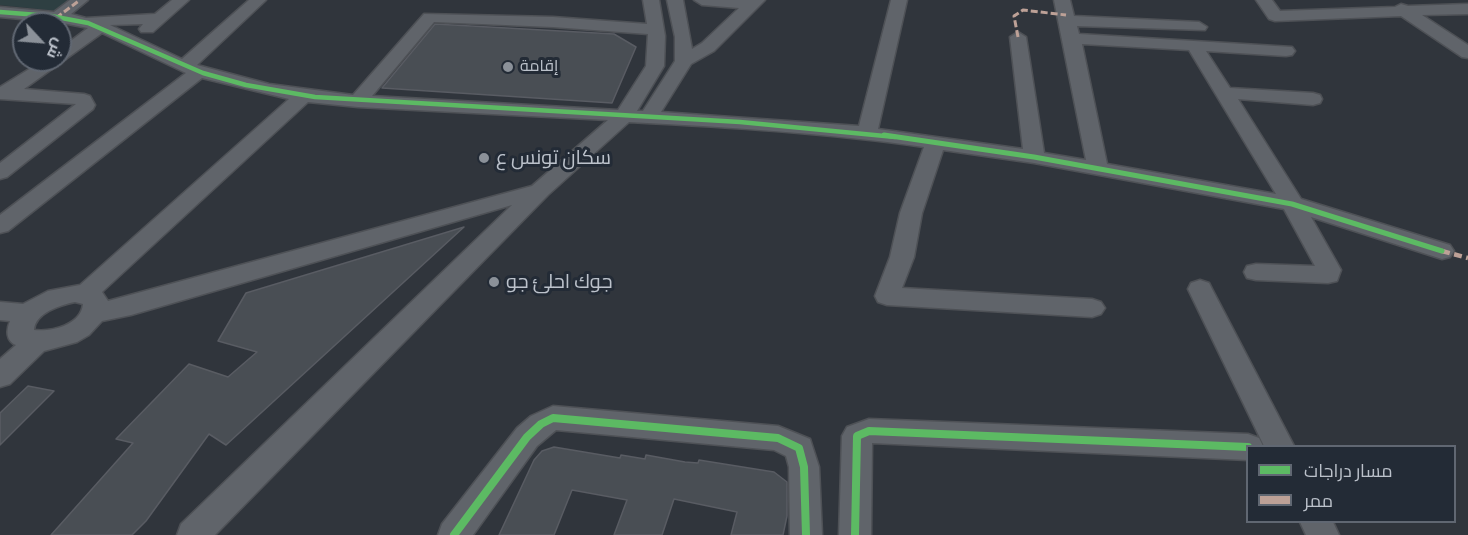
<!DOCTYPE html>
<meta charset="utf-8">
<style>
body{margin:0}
#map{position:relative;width:1468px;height:535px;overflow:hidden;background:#30353c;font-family:Manrope,Cairo,sans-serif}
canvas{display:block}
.legend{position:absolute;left:1246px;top:445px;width:210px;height:78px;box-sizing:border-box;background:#232b36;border:2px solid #606772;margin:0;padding:8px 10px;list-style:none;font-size:18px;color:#bcc2cb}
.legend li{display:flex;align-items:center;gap:12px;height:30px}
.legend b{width:30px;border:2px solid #606772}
.north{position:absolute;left:12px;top:12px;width:60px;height:60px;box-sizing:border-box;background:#232b36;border:2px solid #606772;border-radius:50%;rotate:116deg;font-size:16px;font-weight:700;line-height:24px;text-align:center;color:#bcc2cb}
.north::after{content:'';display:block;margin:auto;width:21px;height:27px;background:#8b9199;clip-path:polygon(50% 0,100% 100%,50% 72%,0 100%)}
</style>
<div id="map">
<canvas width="1468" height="535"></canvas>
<ul class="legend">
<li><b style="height:8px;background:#5cba63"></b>مسار دراجات</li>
<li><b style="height:8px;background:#bda197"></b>ممر</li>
</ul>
<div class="north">ش</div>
</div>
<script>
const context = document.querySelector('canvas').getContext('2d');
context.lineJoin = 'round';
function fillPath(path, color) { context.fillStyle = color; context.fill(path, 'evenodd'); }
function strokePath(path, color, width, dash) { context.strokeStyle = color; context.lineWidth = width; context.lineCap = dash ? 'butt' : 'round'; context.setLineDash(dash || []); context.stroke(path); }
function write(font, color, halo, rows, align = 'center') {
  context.font = font + ' Manrope,Cairo,sans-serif'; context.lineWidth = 6; context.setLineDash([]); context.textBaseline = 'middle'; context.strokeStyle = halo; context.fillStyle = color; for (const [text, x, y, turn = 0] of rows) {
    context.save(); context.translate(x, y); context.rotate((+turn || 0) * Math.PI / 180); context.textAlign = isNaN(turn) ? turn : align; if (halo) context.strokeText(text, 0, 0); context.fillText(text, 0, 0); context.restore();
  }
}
const green = new Path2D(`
 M0,0H72L57,11L0,5Z`);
const building = new Path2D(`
 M435,24L614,34L636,47L612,103L382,88Z
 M464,227L226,445L209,434L146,521L132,535H51L133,443L116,439L189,364L228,377L257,352L218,341L246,293Z
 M28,386L54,391L0,445V413Z
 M554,447L620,458L621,455L645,459L646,455L685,462L698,463L699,460L774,472L787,482V516L783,535H731L737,512L674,499L662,535H614L627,500L572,490L554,535H499L534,460L542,451Z`);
const minor = new Path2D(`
 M70,0H88L71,14L86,18L155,14L172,0H189L153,32H141L139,29L143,24L110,25L182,59L249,0H266L197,65L269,84L353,95L424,14L553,17L647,24L643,0H659L665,36L664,66L637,111H643L675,61V37L667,0H683L692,49L702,43L739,8L702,5L694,0H765L714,51L691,64L661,112L859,126L891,0H907L878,129L1023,149L1010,37L1018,32L1026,37L1044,153L1086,160L1054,0H1070L1074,16L1199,22L1207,27L1205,30L1077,26L1079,34L1292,47L1295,51L1292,55L1286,56L1206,51L1230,88L1313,93L1320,95L1322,99L1320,103L1313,105L1238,99L1301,199L1450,245L1454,251L1450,257L1442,259L1311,217L1341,270L1337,281L1328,283L1256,280L1247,278L1244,272L1247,266L1256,264L1315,266L1284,209L1034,163L943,150L922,213L914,257L902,288L1092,299L1101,302L1105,308L1101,314L1092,317L887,305L878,302L875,296L890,257L900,213L924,147C826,133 727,127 629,122L548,195L215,535H177L181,524L512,205L131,315L102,321L89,335L77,342L44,351L10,384L0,387V359L16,345C6,341 6,330 10,321L0,320V302L23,304L48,291L80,285L289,99L202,78L8,231L0,233V215L186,73L102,33L24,89L84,94L90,96L95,105L93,109L7,177L0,179V163L76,104L0,99V87L44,60H60V49L88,28L63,23L0,17V7L54,12ZM434,22L553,27L648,34L646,66L618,110L372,96ZM1082,44L1189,50L1276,194L1107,164ZM308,102L358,107L608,120L532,186L108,301L102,292ZM75,302L83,304C81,325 52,332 34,330C35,313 60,305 75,302Z
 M1256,0H1272L1280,11L1395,7L1401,4L1408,6L1468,4V14L1422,15L1468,45V58L1462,57L1401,16L1275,21L1269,19Z
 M1200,280L1209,283L1212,289L1294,446H1264L1188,289L1191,283Z
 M553,406L778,426L810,439L819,467L822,535H790L789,467L786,456L774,450L556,430L537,446L473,535H438L442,524L517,428L531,416Z
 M869,419L1248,434L1259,438L1263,446H1248V460L872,443L871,535H839L842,436L847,427Z
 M1300,522H1333L1339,535H1306Z`);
const quietFar1 = new Path2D(`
 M56,18L80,0
 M1018,37L1014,16L1023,10L1066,15`);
const quiet = new Path2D(`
 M1442,251L1468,258`);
const cyclewayFar2 = new Path2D(`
 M0,12L51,16L88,23L203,73L246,85L315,97L740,122L895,137`);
const cyclewayFar1 = new Path2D(`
 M884,135L1034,157L1292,204L1442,251`);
const cycleway = new Path2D(`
 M454,535L527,437L541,424L553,418L778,438L799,448L804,467L806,535
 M855,535L857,436L869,431L1248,447`);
const markers = [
 [508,67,6,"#8b9199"],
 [484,158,6,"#8b9199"],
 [494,282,6,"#8b9199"]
];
const farPoinames = [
 ["إقامة",520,67]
];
const poiNames = [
 ["سكان تونس ع",496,158],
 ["جوك احلئ جو",506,282]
];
fillPath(green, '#2e3f42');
fillPath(building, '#494e54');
strokePath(building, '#595c63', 1.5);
strokePath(minor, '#4e5156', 3);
fillPath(minor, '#60646a');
strokePath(quietFar1, '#bda197', 3, [7, 3]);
strokePath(quiet, '#bda197', 4.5, [8, 4.5]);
strokePath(cyclewayFar2, '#5cba63', 4.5);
strokePath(cyclewayFar1, '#5cba63', 5);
strokePath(cycleway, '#5cba63', 8);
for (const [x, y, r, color] of markers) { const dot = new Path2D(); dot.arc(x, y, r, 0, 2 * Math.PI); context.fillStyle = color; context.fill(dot); strokePath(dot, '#232b36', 2); }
write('16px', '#bcc2cb', '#232b36', farPoinames, 'left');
write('20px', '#bcc2cb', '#232b36', poiNames, 'left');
</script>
